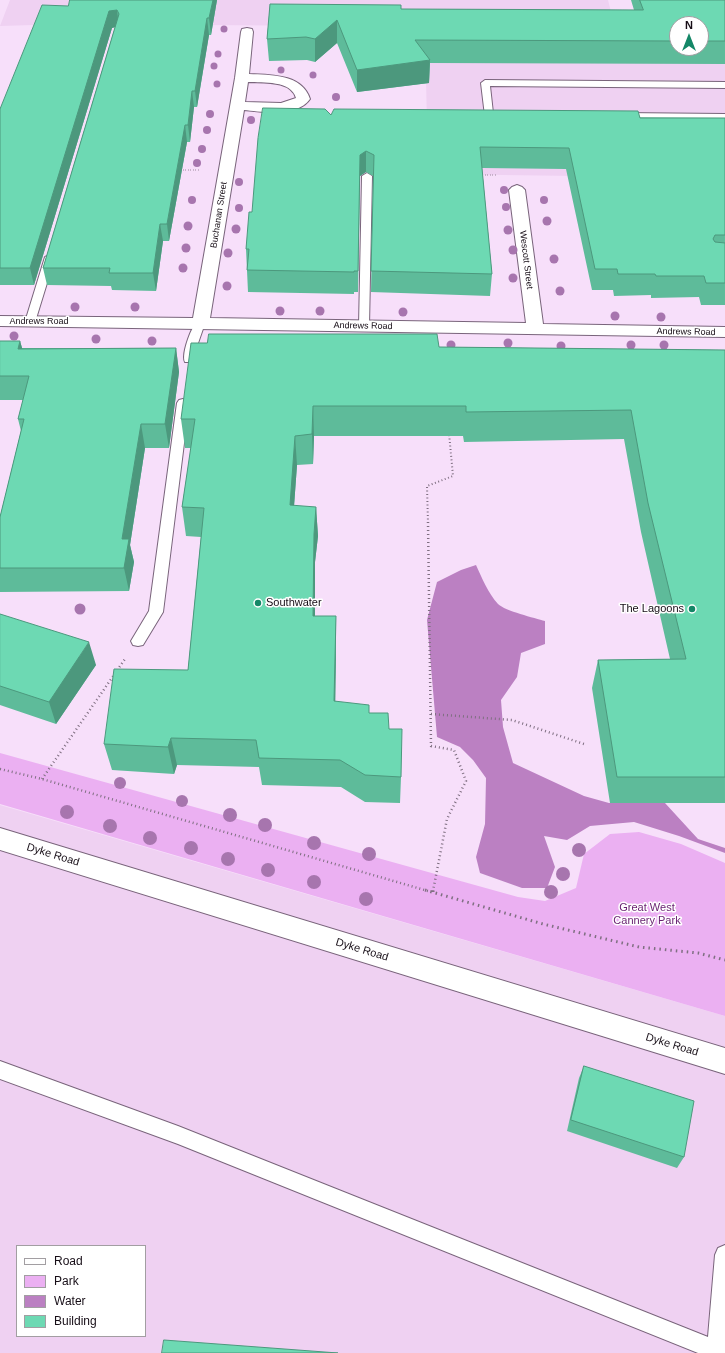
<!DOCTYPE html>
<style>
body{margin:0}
#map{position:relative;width:725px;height:1353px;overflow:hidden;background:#f7dffa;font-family:Helvetica,sans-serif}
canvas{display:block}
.legend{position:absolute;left:16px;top:1245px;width:130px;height:92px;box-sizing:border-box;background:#fff;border:1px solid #a29ea2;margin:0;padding:5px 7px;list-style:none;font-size:12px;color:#160d16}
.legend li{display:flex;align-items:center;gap:8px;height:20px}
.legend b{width:20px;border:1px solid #a29ea2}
.north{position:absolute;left:669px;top:16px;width:40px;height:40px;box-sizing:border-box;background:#fff;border:1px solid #a29ea2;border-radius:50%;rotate:0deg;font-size:11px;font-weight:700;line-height:16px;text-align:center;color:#160d16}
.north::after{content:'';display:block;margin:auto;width:14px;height:18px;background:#148767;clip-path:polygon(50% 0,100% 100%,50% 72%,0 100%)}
</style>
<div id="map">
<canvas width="725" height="1353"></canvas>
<ul class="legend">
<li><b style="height:5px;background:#fff"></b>Road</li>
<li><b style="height:11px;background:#ebb0f2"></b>Park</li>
<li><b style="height:11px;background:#bb80c2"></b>Water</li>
<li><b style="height:11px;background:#6dd9b3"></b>Building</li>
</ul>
<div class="north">N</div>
</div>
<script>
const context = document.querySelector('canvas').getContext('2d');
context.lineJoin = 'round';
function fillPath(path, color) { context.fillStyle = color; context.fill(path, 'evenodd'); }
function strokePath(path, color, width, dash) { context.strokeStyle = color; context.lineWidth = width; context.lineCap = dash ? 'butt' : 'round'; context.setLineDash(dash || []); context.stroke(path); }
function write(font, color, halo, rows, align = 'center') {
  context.font = font + ' Helvetica,sans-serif'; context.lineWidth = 3; context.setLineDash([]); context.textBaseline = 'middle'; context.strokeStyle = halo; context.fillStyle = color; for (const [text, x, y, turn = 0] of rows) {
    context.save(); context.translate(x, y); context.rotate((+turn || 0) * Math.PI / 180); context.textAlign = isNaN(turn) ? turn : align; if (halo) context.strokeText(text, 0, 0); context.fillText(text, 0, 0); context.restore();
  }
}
const built = new Path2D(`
 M10,0H608L615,28L66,24L0,26Z
 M425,31L677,48H701L725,32V178L428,174Z
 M0,805L725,1016V1353H0ZM17,1246H145V1336H17Z`);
const green = new Path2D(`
 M0,753L518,897L545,901L576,888L584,854L610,834L639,832L681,844L725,863V1016L0,804Z`);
const water = new Path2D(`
 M476,565C482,578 488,593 498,604C505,611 535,618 545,621V644L521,653L517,677L501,700L503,727L513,763L584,796L609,803H665L698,839L725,848V853L679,836L634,822L590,826L567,840L544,836L555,867L547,888H522L480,873L476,857L485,824L486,778L473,760L460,747L437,737L427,620L437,582L461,570Z`);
const pathFar3 = new Path2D(`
 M178,170H199
 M480,175H497`);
const pathFar2 = new Path2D(`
 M428,523L427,486L453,476L449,433`);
const pathFar1 = new Path2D(`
 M428,522L431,746L454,750L466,781L447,819L433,891
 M431,714L512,720L584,744
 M0,769L42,779L428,891
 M42,779L125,659`);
const path = new Path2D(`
 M425,890L543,924L639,947L698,953L725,960
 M433,892V890`);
const lane = new Path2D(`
 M485,80L725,82V88L490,86L493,113H500L504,116C500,120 489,120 485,116L481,83Z
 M621,113L725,114V120L618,118L617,116L618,114Z
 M367,173L372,176L369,326L364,329L359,326L362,176Z
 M50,254L55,257L35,322L30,325L26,324L25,322L45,257Z
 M200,320L205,323L196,349L193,362H185C181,355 192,322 200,320Z
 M183,399L187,400L189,403L163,612L143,645L138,646L133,645L131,641L149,611L177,403L179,400Z
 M0,1061L178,1126L708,1337L715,1255L718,1248L725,1245V1353H698L178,1144L0,1079Z`);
const street = new Path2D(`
 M247,28L252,29L253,32L249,74C271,75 302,74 310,99C298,117 262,112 244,110L210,318L526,323L509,190L512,187L517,185L522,187L525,190L543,324L725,327V337L0,326V316L193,318L235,78L241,32L242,29ZM248,82C263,83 291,80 296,98L281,103L245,102Z
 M0,828L725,1048V1074L0,850Z`);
const trees = [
 [224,29,3.5],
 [218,54,3.5],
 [214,66,3.5],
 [281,70,3.5],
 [313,75,3.5],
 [217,84,3.5],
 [336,97,4],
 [210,114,4],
 [251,120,4],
 [207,130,4],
 [202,149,4],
 [197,163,4],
 [239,182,4],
 [504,190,4],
 [192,200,4],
 [544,200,4],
 [506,207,4],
 [239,208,4],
 [547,221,4.5],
 [188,226,4.5],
 [236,229,4.5],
 [508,230,4.5],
 [186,248,4.5],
 [513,250,4.5],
 [228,253,4.5],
 [554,259,4.5],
 [183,268,4.5],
 [513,278,4.5],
 [227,286,4.5],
 [560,291,4.5],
 [75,307,4.5],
 [135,307,4.5],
 [280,311,4.5],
 [320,311,4.5],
 [403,312,4.5],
 [615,316,4.5],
 [661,317,4.5],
 [14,336,4.5],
 [96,339,4.5],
 [152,341,4.5],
 [508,343,4.5],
 [451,345,4.5],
 [631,345,4.5],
 [664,345,4.5],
 [561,346,4.5],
 [80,609,5.5],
 [120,783,6],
 [182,801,6],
 [67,812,7],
 [230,815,7],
 [265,825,7],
 [110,826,7],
 [150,838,7],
 [314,843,7],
 [191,848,7],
 [579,850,7],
 [369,854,7],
 [228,859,7],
 [268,870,7],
 [563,874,7],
 [314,882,7],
 [551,892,7],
 [366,899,7]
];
const wall = new Path2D(`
 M217,0L211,35H209L197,107H194L190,142H187L169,241H163L156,291L112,290L111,286L47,285L43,268L115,27L112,28L34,285H0V109L68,6Z
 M631,0H725V64L430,63L429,83L357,92L337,43L315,62L307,60L269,61L267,39L270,4L401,9L634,10ZM677,24H701V48H677Z
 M331,115L725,118V305H701L699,297L651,298V295L614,296L613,290H592L566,169L482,168L492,274L490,296L371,292L373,176L366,172L360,176L358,292H354V294L248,292L246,249L252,212Z
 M0,341H20L22,348H176L179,372L169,448H145L130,545L134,562L129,591L0,592V517L21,431L18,419L23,400H0Z
 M439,347L725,350V803H610L592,688L598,660L670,659L641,532L624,439L464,442L463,436H314L313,464L297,465L294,506L316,507L318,536L315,562V616H336V644L335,701L369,713L389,729L401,777L400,803L365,802L341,787L262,785L259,767L177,765L174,774L112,770L104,744L188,670L201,537L186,536L182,507L191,448H185L181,419Z
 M0,614L96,665L56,724L0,705Z
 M584,1066L684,1157L677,1168L567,1131L579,1078Z`);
const shadedWall = new Path2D(`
 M213,0H217L211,35L209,18Z
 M117,10L119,26L112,28L34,285L30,268L109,11Z
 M207,18L209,35L197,107L195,91Z
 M337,20V43L315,62V39Z
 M430,60L429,83L357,92V70Z
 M192,91L194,107L190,142L188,125Z
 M185,125L187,142L169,241L167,224Z
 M366,151V172L360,176L358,292L360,155Z
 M160,224L163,241L156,291L153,273Z
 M20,341L27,365L18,349Z
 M176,348L179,372L169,448L165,424Z
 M313,406L314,436L313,464L312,434Z
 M141,424L145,448L130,545L134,562L129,591L124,568L122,539Z
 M295,436L297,465L292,534L290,505Z
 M316,507L318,536L315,562V644L313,616L314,534Z
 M336,616V644L335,728L334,701Z
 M89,642L96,665L56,724L49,702Z
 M171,738L177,765L174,774L168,747Z`);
const building = new Path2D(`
 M70,0H213L209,18H207L195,91H192L188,125H185L167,224H160L153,273H109L110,268H43L119,14L117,10L109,11L30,268H0V109L42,5L68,6Z
 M640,0H725V41H701V24H677V41L415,40L430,60L357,70L337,20L315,39L306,37L267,39L270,4L401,5V9L643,10Z
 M263,108L325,109L331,115L334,109L638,111L640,118H725V235H715L713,239L715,242L725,243V283H706L704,276H656L655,274H618L617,269H595L569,148L480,147L492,274L371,271L374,155L366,151L360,155L358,271H354V272L247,270L249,249H246L249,212H252L258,138Z
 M209,334H437L439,347L725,350V777H617L598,660L686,659L648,503L631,410L466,412V406H313L312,434L295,436L290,505L316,507L314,534L313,616H336L334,701L369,705V713H388L389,729H402L401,777L365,775L340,760L259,758L256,740L171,738L168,747L104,744L114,669L188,670L204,508L182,507L195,419H181L191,343H207Z
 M0,341H20L18,349L176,348L165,424H141L122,539H129L124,568H0V517L24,419H18L29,376H0Z
 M0,614L89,642L49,702L0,686Z
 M584,1066L694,1101L684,1157L571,1120Z
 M164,1340L338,1353H162Z`);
const markers = [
 [258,603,4,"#148767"],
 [692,609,4,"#148767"]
];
const farStreetnames = [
 ["Buchanan Street",219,215,-81],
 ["Wescott Street",526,260,83],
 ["Andrews Road",39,322],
 ["Andrews Road",363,326,1],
 ["Andrews Road",686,332,1]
];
const poiNames = [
 ["Southwater",266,603],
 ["The Lagoons",684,609,"right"]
];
const streetNames = [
 ["Dyke Road",53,855,17],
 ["Dyke Road",362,950,17],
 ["Dyke Road",672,1045,17]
];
const parkNames = [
 ["Great West",647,908],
 ["Cannery Park",647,921]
];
fillPath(built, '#efd1f2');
fillPath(green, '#ebb0f2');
fillPath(water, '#bb80c2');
strokePath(lane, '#79647b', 2);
strokePath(street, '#79647b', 2);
strokePath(pathFar3, '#7f6f81', 1.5, [0.5, 2]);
strokePath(pathFar2, '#7f6f81', 2, [1, 2.5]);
strokePath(pathFar1, '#7f6f81', 2.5, [1, 3]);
strokePath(path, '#7f6f81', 3, [1.5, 4]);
fillPath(lane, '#fff');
fillPath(street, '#fff');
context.fillStyle = '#a775ae';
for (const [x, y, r] of trees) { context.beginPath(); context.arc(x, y, r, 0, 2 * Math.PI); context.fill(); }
fillPath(wall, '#5ebb9a');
fillPath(shadedWall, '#4c987d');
fillPath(building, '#6dd9b3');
strokePath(building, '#4c987d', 1);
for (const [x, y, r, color] of markers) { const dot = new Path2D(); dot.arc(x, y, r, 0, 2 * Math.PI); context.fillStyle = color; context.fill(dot); strokePath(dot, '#fff', 1.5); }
write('9px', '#160d16', '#fff', farStreetnames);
write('11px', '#160d16', '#fff', poiNames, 'left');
write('11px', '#160d16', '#fff', streetNames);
write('11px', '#661e6f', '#fff', parkNames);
</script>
